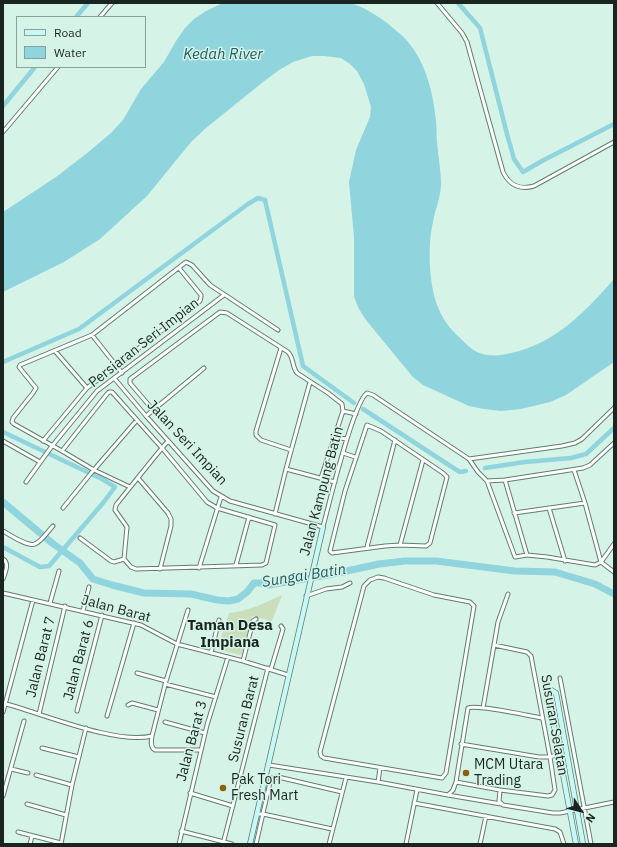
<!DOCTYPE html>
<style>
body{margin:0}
#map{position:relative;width:617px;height:847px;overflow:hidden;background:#d5f3e7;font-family:"IBM Plex Sans",sans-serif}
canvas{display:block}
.frame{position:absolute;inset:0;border:4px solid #1a2521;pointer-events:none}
.legend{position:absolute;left:16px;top:16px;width:130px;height:52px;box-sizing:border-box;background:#d5f3e7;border:1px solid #8aa198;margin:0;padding:5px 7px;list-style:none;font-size:12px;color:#1a2521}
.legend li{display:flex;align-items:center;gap:8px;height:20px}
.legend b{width:20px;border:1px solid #8aa198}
.north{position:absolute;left:561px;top:791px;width:40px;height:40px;-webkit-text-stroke:3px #d5f3e7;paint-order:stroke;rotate:126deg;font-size:11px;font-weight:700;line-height:16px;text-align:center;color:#1a2521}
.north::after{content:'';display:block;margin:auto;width:14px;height:18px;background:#1a2521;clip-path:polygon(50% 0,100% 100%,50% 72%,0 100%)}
</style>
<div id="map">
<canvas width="617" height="847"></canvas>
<div class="frame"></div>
<ul class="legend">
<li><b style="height:5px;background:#c6f9f5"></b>Road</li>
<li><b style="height:11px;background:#90d4dd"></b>Water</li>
</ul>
<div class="north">N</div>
</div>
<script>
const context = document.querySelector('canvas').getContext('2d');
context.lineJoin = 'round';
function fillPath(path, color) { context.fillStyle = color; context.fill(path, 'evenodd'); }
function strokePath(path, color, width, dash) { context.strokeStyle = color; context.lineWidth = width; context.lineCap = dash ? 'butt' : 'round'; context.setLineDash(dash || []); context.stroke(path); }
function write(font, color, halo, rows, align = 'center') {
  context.font = font + ' "IBM Plex Sans",sans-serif'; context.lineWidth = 3; context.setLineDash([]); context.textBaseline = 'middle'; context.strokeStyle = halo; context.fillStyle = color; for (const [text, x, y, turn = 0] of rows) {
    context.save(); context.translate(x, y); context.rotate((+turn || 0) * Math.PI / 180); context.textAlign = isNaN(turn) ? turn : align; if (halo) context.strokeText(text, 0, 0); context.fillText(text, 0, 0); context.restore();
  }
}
const green = new Path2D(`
 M282,595L272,621L252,616L242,653L240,655L221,650L218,646L229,613C249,611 264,603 282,595Z`);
const water = new Path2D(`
 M223,3C252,3 281,3 310,3C322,3 337,1 349,3C365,6 387,22 399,33C424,54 433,90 436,121C437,128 436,135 437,142C438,156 441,170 441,184C441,197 435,209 433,222C428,242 429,274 434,295C438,312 447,327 461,339C465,343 471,349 477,352C488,357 500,356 511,353C555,344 586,311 614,279V362L566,395L550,402L521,409L501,411L484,409L469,406L423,385L412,376L366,320L359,309L354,297V237L349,182L356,150L370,117L371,107L364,84L357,71L350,64L341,58L324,56H312L293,62L279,70L263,82L206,128L191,142L147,196L100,239L64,262L3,292V212L56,177L86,154L111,133L123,120L141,89L164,62L176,41L185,28L194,19L206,11Z`);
const canal = new Path2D(`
 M458,3L480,28L507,134L514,159L523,172L542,161L614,124
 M76,17L88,3
 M3,106L35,67
 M3,362L79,329L248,204L258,198L265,200L303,366L354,403
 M363,409L455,469L460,472L466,471
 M3,432L102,479L115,487L103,503L49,566L40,567L3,547
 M485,468L525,462L571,458L586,454L614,428`);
const river = new Path2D(`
 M3,502L52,543L80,563L93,579L112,585L144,593L191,594L217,600L229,601L238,599L247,592L254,583H261L269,585L333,574L379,564L405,561H436L515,571L555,572L595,584L614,594`);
const street = new Path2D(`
 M437,3L462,33L467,42L503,172C510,186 520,190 534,186L614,142
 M100,17L112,3
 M3,132L58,67
 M92,335L122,373
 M281,348L256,431V435L261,440L291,450
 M55,351L87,388
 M114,378L146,416L213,491L230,501L323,527C329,504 353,403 367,393L373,395L469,459L562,446L575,443L582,439L614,408
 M153,410L130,383V379L220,312L227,313L288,352C294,358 292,367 297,373L328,393L342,404L343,411L321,478
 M343,411L356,414
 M146,416L204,368
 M367,425L381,431L443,473L447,477L430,543L426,546L400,545L385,546L332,553L330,551L345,491Z
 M334,437L347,439
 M3,441L40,462
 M43,441L87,388L200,301L201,297V295L179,268
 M168,441C150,462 133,484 116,505L115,510L127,527L124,559L131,567L136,569L262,565L266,563L275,525L217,508L207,502L162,448L112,392H109L107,394L62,451L14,424L12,422L13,418L33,393L36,388L19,367L20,365L92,335L186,262L192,265L210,285L278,330
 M62,451L94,470L130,487
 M343,453L355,457
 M469,459L478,472L487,481L515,557L527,555L547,557L595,565L601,562L614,544
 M286,469L335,482
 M574,470L585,503L601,562
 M138,478L168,513L171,519V526L160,569
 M505,480L527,555
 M487,481L505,480L583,468L590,465L614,443
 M26,482L52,446L97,391L224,295
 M63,508L92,472L137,420
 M549,508L565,561
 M514,513L585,503
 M275,514L286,469L310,382
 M3,531C10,535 28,547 35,544C42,541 48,531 53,526
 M80,538L111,561L114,562L124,559
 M400,545L423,460
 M367,547L395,440
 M3,559C10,563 5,573 3,579
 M601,562L614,572
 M236,565L249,517
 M199,568L221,497
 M378,577L384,578L434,595L470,602L474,606L446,773L442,778L324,758L321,756L320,752L364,586L370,580Z
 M3,593L141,625L177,644L243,661L288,675
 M306,596L326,589L342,587L350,583
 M50,603L59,571
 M83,611L89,587
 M211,653L219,620
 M243,661L253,621L256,619
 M271,669L283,629L281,626
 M137,673L166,681
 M560,678L591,844
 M165,684L216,697
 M3,703C41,713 116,745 152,736L166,681L188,610
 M128,705L132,703L158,710
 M483,708L498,622L508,594
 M77,711L102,615
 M3,712L33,600
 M39,714L65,606
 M107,716L134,623
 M165,722L205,733
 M152,736C151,741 150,747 155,750H201
 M461,744L539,757H550L559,754
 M42,748L79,757
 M269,765L378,782L448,795L453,790L456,782L468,708C477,704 529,716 542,718
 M11,769L28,773
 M36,775L72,785
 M378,782L380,768
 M456,782L500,790L548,796L552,795L555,790L550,757L531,656L527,652L494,645
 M500,790L499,801L503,805L553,813H560L614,802
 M190,793L233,806
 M448,795L501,804
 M3,796L24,721
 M414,803L555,829L560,832L564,844
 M27,804L66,815
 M258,814H263L332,829
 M181,831L232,844
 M18,832L61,843
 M30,844L32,836
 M61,844L72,785L86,728
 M179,844L207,725L228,657
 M223,844L268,668
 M256,844L271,778L278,777L342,792
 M329,844L346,778
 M406,844L417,790
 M480,844L486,816`);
const secondary = new Path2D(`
 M250,844L323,527
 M576,844L548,694L551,690L556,693L583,844`);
const markers = [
 [466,773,4,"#8e6007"],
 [223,788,4,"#8e6007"]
];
const streetNames = [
 ["Persiaran Seri Impian",144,343,-38],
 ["Jalan Seri Impian",187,443,47],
 ["Jalan Kampung Batin",322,491,-75],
 ["Jalan Barat",116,609,15],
 ["Jalan Barat 7",41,657,-76],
 ["Jalan Barat 6",79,660,-75],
 ["Susuran Barat",244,719,-76],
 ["Susuran Selatan",554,725,80],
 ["Jalan Barat 3",192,741,-75]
];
const poiNames = [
 ["MCM Utara",474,765],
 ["Trading",474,781],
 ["Pak Tori",231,780],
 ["Fresh Mart",231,796]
];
const waterNames = [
 ["Kedah River",223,55],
 ["Sungai Batin",304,576,-9]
];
const neighbourhoodNames = [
 ["Taman Desa",230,626],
 ["Impiana",230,643]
];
fillPath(green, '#cbdebc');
fillPath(water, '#90d4dd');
strokePath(canal, '#90d4dd', 4.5);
strokePath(river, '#90d4dd', 7);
strokePath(street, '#627d72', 5);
strokePath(secondary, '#627d72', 6);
strokePath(street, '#fff', 3);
strokePath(secondary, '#c6f9f5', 4.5);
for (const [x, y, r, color] of markers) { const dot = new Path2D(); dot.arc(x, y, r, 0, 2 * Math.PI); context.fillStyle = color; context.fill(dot); strokePath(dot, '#d5f3e7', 1.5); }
write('14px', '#1a2521', '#d5f3e7', streetNames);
write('14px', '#1a2521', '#d5f3e7', poiNames, 'left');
write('italic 15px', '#225b62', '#d5f3e7', waterNames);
write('bold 15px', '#1a2521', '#d5f3e7', neighbourhoodNames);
</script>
